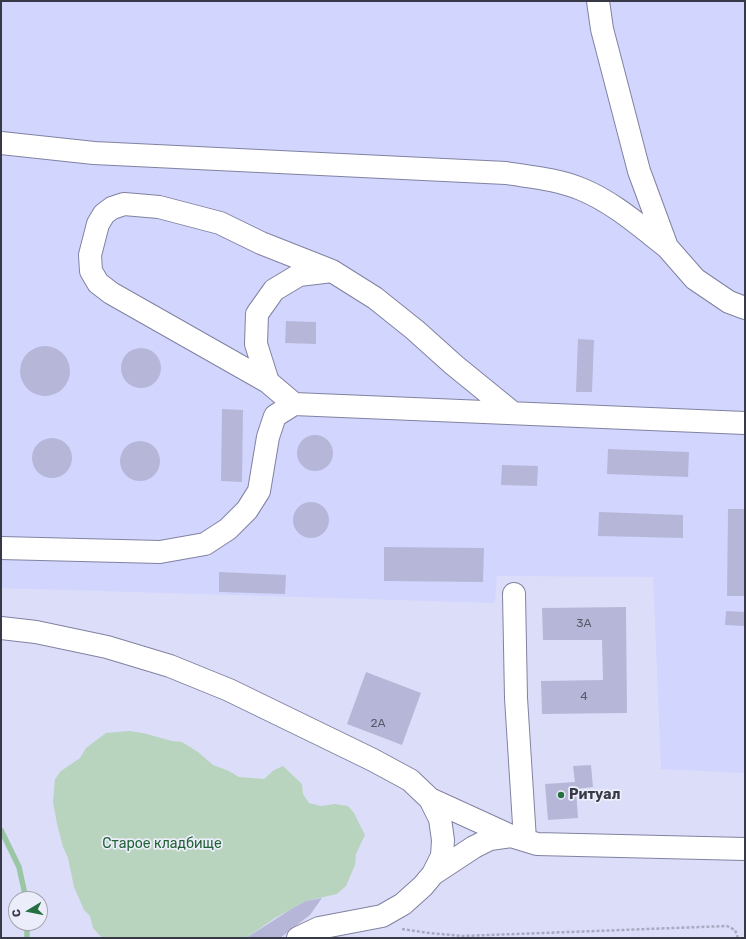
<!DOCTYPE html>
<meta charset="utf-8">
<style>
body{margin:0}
#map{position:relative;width:746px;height:939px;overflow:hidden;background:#dcdef9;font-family:Rubik,sans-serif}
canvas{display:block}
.frame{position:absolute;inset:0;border:2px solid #383946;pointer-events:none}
.north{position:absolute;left:8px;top:891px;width:40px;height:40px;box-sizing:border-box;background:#ecedfa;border:1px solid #a4a5b2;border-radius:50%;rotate:260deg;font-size:11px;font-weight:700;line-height:16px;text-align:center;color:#383946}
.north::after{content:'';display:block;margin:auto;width:14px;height:18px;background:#26703f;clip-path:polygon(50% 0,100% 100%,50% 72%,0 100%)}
</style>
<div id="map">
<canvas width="746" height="939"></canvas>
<div class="frame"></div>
<div class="north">С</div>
</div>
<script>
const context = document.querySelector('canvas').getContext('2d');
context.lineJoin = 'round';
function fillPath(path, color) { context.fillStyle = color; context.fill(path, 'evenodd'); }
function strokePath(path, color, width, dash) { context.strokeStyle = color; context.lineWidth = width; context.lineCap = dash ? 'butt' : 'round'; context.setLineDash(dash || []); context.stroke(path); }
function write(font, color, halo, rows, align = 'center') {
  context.font = font + ' Rubik,sans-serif'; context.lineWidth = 3.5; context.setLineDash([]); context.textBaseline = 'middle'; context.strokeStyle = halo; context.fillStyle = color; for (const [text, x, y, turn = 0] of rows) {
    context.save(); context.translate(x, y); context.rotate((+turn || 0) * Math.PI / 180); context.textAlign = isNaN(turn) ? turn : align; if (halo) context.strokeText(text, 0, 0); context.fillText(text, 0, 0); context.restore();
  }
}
const built = new Path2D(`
 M1,1H745V773L661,769L653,577L497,576L495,603L1,588Z`);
const green = new Path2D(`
 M129,731L143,733L172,741L182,742L198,752L213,765L229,771L239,777L264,779L274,770L283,766L302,784L303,794L309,803L321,806L335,804L348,806L354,813L365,835L356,854L355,865L346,886L337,894L306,901L275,918L246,938H102L93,928L90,916L84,910L74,887L68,858L63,847L57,824L53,802L55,779L61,771L80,758L86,748L106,733Z`);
const stream = new Path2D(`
 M1,830L19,867L26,899
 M27,938V923`);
const building = new Path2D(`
 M286,321L316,322V344L285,343Z
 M578,339L594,340L592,392H576Z
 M20 371a25 25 0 1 1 50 0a25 25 0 1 1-50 0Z
 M121 368a20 20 0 1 1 40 0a20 20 0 1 1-40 0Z
 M222,409L243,410L242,482L221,481Z
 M297 453a18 18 0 1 1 36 0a18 18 0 1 1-36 0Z
 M32 458a20 20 0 1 1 40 0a20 20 0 1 1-40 0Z
 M120 461a20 20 0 1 1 40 0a20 20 0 1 1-40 0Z
 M608,449L689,452L688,477L607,474Z
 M502,465L538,466L537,486L501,485Z
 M293 520a18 18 0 1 1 36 0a18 18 0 1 1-36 0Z
 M728,509H745V596H727Z
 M599,512L683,515V538L598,536Z
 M384,547L484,548L483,582L384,581Z
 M219,572L286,575L285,594L219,592Z
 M626,607L627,713L542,714L541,681L603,680L602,640H543L542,608Z
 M726,611L745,612V626L725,625Z
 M366,672L421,693L402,745L347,724Z
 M591,765L593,787L576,789L578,818L548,820L545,784L575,782L573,766Z
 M322,898L310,915L280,938H246L293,908L306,901Z`);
const path = new Path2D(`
 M402,929L429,933L463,936L727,926L735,930L738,938`);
const minor = new Path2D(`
 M598,1L602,29L639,171L667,247L695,279L729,302L745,308
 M1,143L94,153L506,173C531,177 557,179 581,189C613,202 640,226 667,247
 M268,382L111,293L98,283L91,271L90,255L98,224L104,214L112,208L124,204L159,207L220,223L261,243L332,271
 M294,404L268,382L256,344L257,314L274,290L299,275L332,271L375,298L415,330L454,365L513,413
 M1,548L160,552L205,544L228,529L247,510L259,491L268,437L275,416L294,404L745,423
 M514,594L516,698L525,840
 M1,628L36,632L107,647L170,666L229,690L373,760L410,780L430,799L440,819L443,840L442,856L433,874L423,886L403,904L382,916L319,928L298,938
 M430,799L511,836L537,844L745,849
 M433,874L474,847L490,839L511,836`);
const markers = [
 [561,795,4,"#26703f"]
];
const numberNames = [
 ["3А",584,624],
 ["4",584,697],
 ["2А",378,724]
];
const poiNames = [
 ["Ритуал",569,795]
];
const parkNames = [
 ["Старое кладбище",162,844]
];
fillPath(built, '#d2d5fe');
fillPath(green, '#b8d4be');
strokePath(stream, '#9ac6a3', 5.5);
fillPath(building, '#b6b7d8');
strokePath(minor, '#8182a1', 24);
strokePath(path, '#a9abc2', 2.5, [3, 2]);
strokePath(minor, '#fff', 22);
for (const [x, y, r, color] of markers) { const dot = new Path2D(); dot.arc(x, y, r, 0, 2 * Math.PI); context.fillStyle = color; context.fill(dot); strokePath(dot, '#ecedfa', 1.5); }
write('12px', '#58586a', null, numberNames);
write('bold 14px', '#383946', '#ecedfa', poiNames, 'left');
write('14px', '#216337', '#ecedfa', parkNames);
</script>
